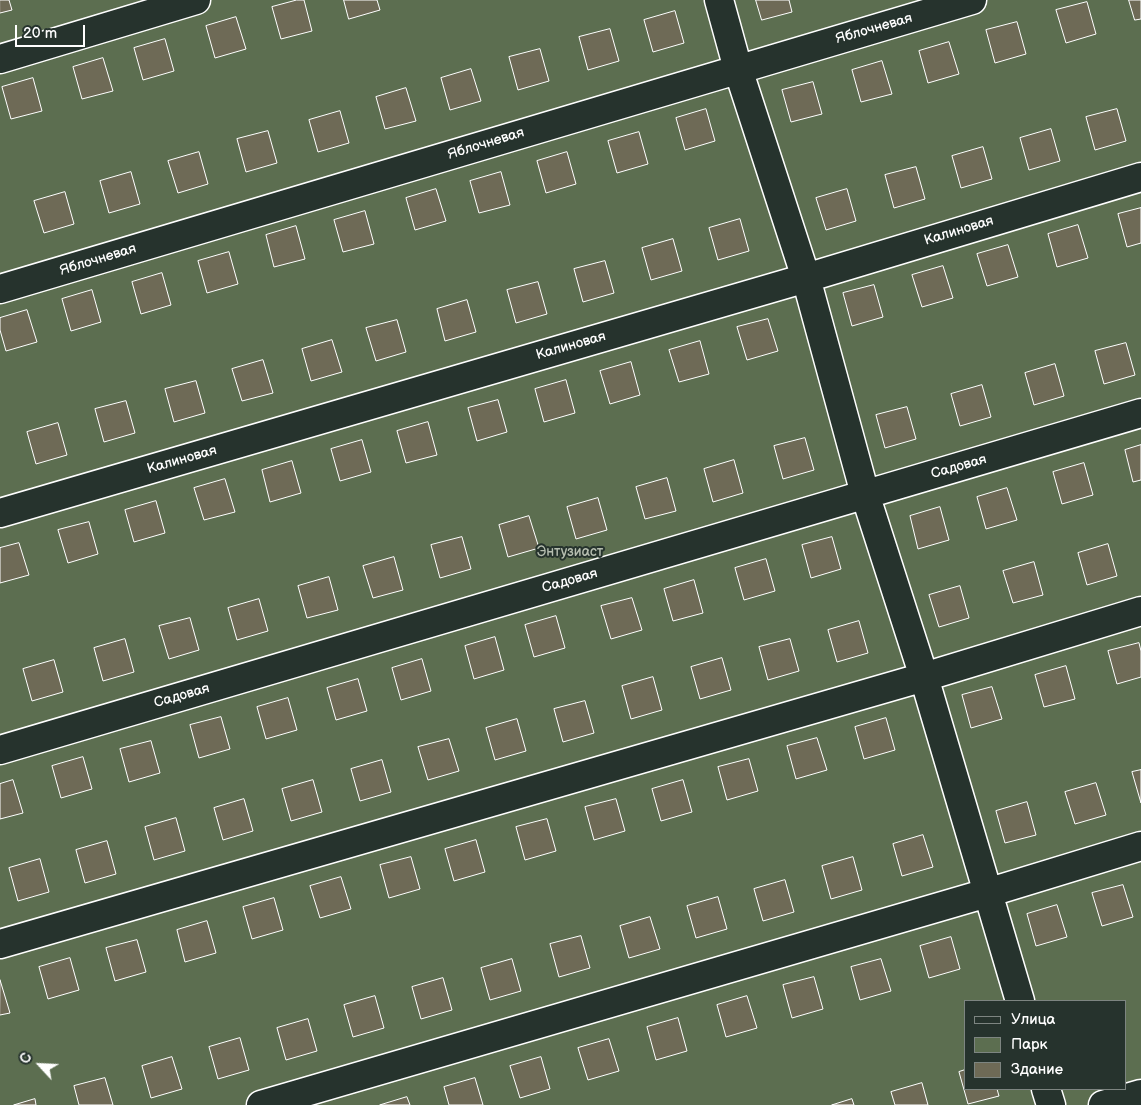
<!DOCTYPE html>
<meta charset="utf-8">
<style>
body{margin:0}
#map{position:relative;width:1141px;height:1105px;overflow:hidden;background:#3c4439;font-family:"Balsamiq Sans",sans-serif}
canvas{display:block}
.legend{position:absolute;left:964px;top:1000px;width:162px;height:90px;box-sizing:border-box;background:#26332d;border:1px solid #7d8581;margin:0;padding:6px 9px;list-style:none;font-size:15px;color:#fff}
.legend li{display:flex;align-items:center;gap:10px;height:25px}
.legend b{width:25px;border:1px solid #7d8581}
.north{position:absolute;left:15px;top:1040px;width:50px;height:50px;-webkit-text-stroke:4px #26332d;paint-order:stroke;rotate:295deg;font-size:14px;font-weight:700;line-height:20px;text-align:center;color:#fff}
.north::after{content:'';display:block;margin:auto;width:18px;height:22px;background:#fff;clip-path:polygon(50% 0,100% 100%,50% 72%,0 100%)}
.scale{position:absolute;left:15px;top:25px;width:70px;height:22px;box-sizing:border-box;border:2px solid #fff;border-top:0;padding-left:6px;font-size:15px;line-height:18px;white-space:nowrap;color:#fff;-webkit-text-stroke:4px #26332d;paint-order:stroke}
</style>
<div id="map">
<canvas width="1141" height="1105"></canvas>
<ul class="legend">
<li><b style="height:6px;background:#26332d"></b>Улица</li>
<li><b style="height:14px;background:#5c6e50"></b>Парк</li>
<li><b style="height:14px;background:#6e6a56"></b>Здание</li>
</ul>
<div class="north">С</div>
<div class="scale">20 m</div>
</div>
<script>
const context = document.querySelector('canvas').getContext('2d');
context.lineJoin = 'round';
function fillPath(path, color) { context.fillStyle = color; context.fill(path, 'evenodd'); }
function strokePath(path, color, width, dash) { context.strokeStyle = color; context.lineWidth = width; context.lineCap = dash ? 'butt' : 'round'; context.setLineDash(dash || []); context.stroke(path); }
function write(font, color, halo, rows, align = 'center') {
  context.font = font + ' "Balsamiq Sans",sans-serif'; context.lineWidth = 4; context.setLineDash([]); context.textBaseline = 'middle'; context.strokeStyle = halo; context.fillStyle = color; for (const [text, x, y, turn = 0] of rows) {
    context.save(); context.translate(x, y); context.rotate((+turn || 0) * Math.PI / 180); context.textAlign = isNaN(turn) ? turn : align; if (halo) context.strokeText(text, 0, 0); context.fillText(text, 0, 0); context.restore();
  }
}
const green = new Path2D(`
 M0,0H1141V1105H0ZM965,1001H1125V1089H965Z`);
const building = new Path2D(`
 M0,0H9L12,10L0,13Z
 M297,0H304L312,31L281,39L272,7Z
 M344,0H377L380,10L349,19Z
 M756,0H789L792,12L762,20Z
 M1129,0H1141V19L1135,20Z
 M1087,2L1096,34L1066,43L1056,10Z
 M675,11L684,43L653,52L644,20Z
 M236,17L246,49L215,58L206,26Z
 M1017,22L1026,54L995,63L986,30Z
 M610,29L619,61L588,70L579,37Z
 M165,39L174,71L143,80L134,48Z
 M949,42L959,74L928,83L919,51Z
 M540,49L549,81L518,90L509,57Z
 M103,58L113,91L82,99L73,67Z
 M882,61L892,94L861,102L852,70Z
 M471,69L481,101L450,110L441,78Z
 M33,78L42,111L11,119L2,87Z
 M813,82L822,114L791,122L782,90Z
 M406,88L416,121L385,129L376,97Z
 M706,109L715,141L685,150L676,118Z
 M1117,109L1126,141L1095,150L1086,117Z
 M340,111L349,143L318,152L309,120Z
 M1051,129L1060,161L1029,170L1020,138Z
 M268,131L277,163L246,172L237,139Z
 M639,132L648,164L617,173L608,141Z
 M983,147L992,179L961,188L952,156Z
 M199,152L208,184L178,193L168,161Z
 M567,152L576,184L546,193L537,161Z
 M916,167L925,199L894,208L885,175Z
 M131,172L140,204L109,213L100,181Z
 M501,172L510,205L479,213L470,181Z
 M436,189L446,221L415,230L406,198Z
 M847,189L856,221L826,230L816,198Z
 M65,192L74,224L44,233L34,201Z
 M1141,208V243L1127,247L1118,214Z
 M365,211L374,244L343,252L334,220Z
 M740,219L749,251L718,260L709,228Z
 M1078,225L1088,258L1057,267L1048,234Z
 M296,226L305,259L274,267L266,235Z
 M673,239L682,271L651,280L642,248Z
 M1008,245L1018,277L987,286L977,254Z
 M229,252L238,284L207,293L198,261Z
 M605,261L614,293L583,302L574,269Z
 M943,266L953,298L922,307L912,275Z
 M162,273L171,305L141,314L132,282Z
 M538,282L547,314L516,323L507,290Z
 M874,285L883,317L852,326L843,293Z
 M92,290L101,322L71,331L62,299Z
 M467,300L476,332L445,341L437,309Z
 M27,310L37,342L6,351L0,330V318Z
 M768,319L778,351L747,360L737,327Z
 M397,320L406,352L376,361L366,328Z
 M332,340L342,372L311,381L302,349Z
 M700,341L709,374L679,382L669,350Z
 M1126,343L1135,375L1104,384L1095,351Z
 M263,360L273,393L242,401L232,369Z
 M631,362L640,395L610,404L600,371Z
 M1055,364L1064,396L1034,405L1025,373Z
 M566,380L575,413L544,422L535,389Z
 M196,381L205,413L174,422L165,389Z
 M982,385L991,417L960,426L951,394Z
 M498,400L507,432L477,441L468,408Z
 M126,401L135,433L104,442L95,409Z
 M907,407L916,439L885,448L876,415Z
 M428,422L437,455L406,463L397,431Z
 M58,423L67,455L36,464L27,432Z
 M805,438L814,470L783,479L774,446Z
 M362,440L371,472L340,481L331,449Z
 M1141,445V480L1133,482L1125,450Z
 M734,460L743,493L713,502L704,469Z
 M292,461L301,493L270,502L262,470Z
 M1084,463L1093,495L1062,504L1053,472Z
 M667,478L676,511L645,519L636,487Z
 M225,479L235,512L204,520L194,488Z
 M1007,488L1017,520L986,529L977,497Z
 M598,498L607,530L576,539L567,507Z
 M156,501L165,533L134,542L125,510Z
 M940,507L949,540L918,549L910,516Z
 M529,516L539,548L508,557L499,525Z
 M89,522L98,554L68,563L58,530Z
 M462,537L471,569L440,578L431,545Z
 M832,537L841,569L811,578L802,545Z
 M19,543L29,575L0,583V548Z
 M1108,544L1117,576L1087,585L1078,553Z
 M394,557L403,590L373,598L363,566Z
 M766,559L775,591L744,600L735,568Z
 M1034,562L1043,595L1013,603L1003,571Z
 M329,577L338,610L307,618L298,586Z
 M694,580L703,613L673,621L664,589Z
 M960,586L969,618L939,627L929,595Z
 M632,598L642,630L611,639L601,606Z
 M259,599L268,631L237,640L228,608Z
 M556,616L565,648L534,657L525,625Z
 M190,618L199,650L169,659L159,626Z
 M859,621L868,653L837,662L828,630Z
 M495,637L504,670L474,679L465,646Z
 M125,639L134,672L103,681L94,648Z
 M790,639L799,671L768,680L759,647Z
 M1139,643L1141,651V677L1117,684L1108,651Z
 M722,658L731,690L700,699L691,667Z
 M422,659L431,691L401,700L392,668Z
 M54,660L63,692L32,701L23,669Z
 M1066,666L1075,699L1044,707L1035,675Z
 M653,677L662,710L631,719L622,686Z
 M358,679L367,711L336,720L327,688Z
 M992,687L1002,719L971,728L962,695Z
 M288,698L297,730L266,739L257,707Z
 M585,701L594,733L563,742L554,709Z
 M221,717L230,749L199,758L190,725Z
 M886,718L895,750L864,759L855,727Z
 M517,719L526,751L495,760L486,728Z
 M817,738L827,770L796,779L787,746Z
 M449,739L459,771L428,780L418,747Z
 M151,741L160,773L129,782L120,749Z
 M83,757L92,789L61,798L52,766Z
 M749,759L758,791L727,800L718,767Z
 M382,760L391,792L360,801L351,769Z
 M1141,770V803L1132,772Z
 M13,780L23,813L0,819V784Z
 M313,780L322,812L291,821L282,789Z
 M683,780L692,812L661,821L652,789Z
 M1096,783L1106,815L1075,824L1065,792Z
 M244,799L253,831L223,840L214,808Z
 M616,799L625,831L594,840L585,807Z
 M1027,802L1036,835L1005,843L996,811Z
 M176,818L185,851L154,860L145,827Z
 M547,819L556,851L525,860L516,827Z
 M923,835L933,867L902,876L893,844Z
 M476,840L485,872L454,881L445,849Z
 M107,841L116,874L85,883L76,850Z
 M411,857L420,889L389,898L380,865Z
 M853,857L862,890L831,899L822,866Z
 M40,859L49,892L18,901L9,868Z
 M341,877L351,909L320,918L310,886Z
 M785,880L794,912L763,921L754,889Z
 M1123,885L1133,917L1102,926L1092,893Z
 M718,897L727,929L696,938L687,906Z
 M274,898L283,930L252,939L243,907Z
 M1057,905L1067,937L1036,946L1027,914Z
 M650,917L660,949L629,958L620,926Z
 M207,921L216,953L185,962L177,930Z
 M581,936L590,968L559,977L550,944Z
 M951,937L960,969L929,978L920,946Z
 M137,940L146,972L115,981L106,948Z
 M70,958L79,990L48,999L39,967Z
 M512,959L521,991L490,1000L481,968Z
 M881,959L891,991L860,1000L851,967Z
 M814,977L823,1009L792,1018L783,985Z
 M443,978L452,1010L421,1019L412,987Z
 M0,980L10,1013L0,1015Z
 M375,996L384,1028L353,1037L344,1005Z
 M747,996L757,1028L726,1037L717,1005Z
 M678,1018L687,1051L656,1060L647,1027Z
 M308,1019L317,1051L286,1060L277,1028Z
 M240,1038L249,1070L218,1079L209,1047Z
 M609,1039L619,1071L588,1080L578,1048Z
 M172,1057L182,1089L151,1098L142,1066Z
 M541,1057L550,1089L520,1098L510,1066Z
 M965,1070V1089H997L999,1096L968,1104L959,1072Z
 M105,1078L113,1105H79L74,1086Z
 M475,1078L483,1105H449L444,1087Z
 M922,1083L928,1105H895L891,1092Z
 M407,1097L410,1105H380Z
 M35,1099L36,1105H14Z
 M852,1099L854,1105H832Z`);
const minor = new Path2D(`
 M719,0L738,69L806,278L865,494L924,677L1020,1001
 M0,59L196,0
 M0,289L972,0
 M0,513L806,278L1141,177
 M0,750L1141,413
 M0,944L924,677L1141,611
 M1046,1089L1051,1105
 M261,1105L987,893L1141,846
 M1103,1105L1141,1094`);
const streetNames = [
 ["Яблочневая",874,29,-16],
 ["Яблочневая",486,144,-17],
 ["Калиновая",959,231,-17],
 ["Яблочневая",98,260,-17],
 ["Калиновая",571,346,-16],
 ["Калиновая",182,460,-16],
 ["Садовая",959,467,-16],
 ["Садовая",570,581,-16],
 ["Садовая",182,696,-16]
];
const parkNames = [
 ["Энтузиаст",570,552]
];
fillPath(green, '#5c6e50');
fillPath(building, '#6e6a56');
strokePath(building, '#fff', 1);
strokePath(minor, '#fff', 31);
strokePath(minor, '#26332d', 28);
write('14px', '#fff', '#26332d', streetNames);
write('14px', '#b6beb0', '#26332d', parkNames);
</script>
